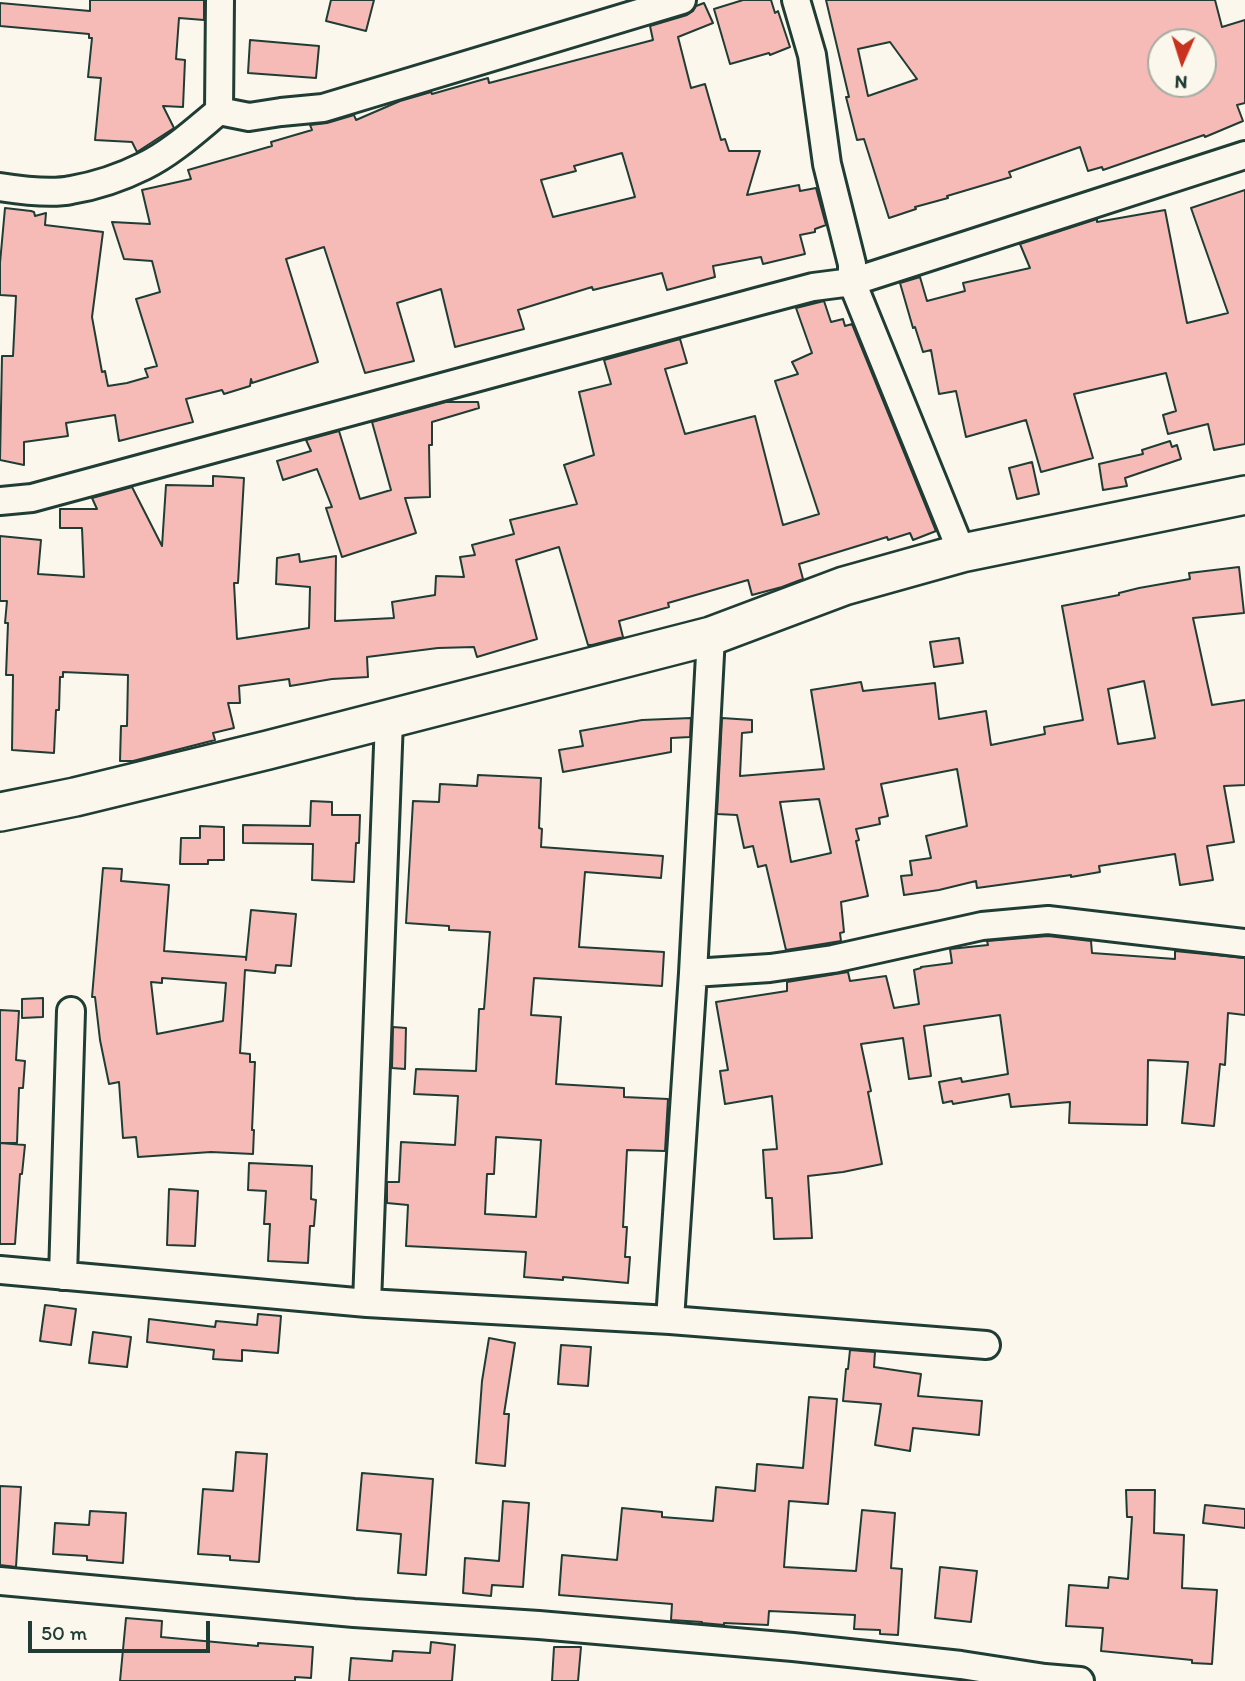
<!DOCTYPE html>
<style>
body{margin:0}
#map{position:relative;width:1245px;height:1681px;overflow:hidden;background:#fbf7ec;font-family:Itim,sans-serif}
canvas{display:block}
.north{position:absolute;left:1147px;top:28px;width:70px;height:70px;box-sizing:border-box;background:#fbf7ec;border:2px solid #a3ada2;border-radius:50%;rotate:183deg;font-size:19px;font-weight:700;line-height:28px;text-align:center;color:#1f3d34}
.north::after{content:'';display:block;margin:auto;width:24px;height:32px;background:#c8321e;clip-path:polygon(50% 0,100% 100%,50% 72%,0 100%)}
.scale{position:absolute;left:28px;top:1621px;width:182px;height:32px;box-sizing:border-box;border:4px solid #1f3d34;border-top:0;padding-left:9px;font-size:21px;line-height:24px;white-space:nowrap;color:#1f3d34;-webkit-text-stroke:5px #fbf7ec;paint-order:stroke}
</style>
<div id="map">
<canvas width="1245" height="1681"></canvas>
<div class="north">N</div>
<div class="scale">50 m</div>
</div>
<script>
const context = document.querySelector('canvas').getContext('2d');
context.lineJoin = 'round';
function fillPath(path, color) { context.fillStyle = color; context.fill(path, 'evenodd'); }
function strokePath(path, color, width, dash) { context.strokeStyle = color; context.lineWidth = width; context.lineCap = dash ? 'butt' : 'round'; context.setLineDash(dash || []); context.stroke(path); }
const building = new Path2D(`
 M90,0H204V20L179,18L176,59L185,60L183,107L163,106L174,128L137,152L132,142L95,140L101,78L88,77L92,38H89V34L0,26V3L90,11Z
 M331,0H374L366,31L326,21Z
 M743,0H771L775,13L778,11L790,47L770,55L769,53L730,64L714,9Z
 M826,0H1215L1222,27L1245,20V103L1237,105L1243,121L1205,137L1204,135L1103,170L1102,167L1088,171L1080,147L1009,172L1011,177L947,196L948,198L915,207L916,209L889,218L864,139L857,140L846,97H849ZM890,42L917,79L868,96L858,49ZM1161,42H1203V84H1161Z
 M704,3L713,23L678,37L691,88L705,84L721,140L725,139L729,151H760L747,195L799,185L800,191L816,188L826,225L815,229V232L800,235L805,254L763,264L761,257L713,266L715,277L667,290L662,273L593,290L592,287L518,310L524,329L455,347L441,289L397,303L414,361L365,373L324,247L286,259L318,362L252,383L251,379L250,386L224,394L222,390L186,399L193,422L119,441L115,415L66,423L68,436L24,442V465L0,460L2,356H13L16,296L0,295V263L5,208L31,211L34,212L35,216L46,213L45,225L103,232L92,317L102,372L105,371L108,386L127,383L148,377L145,369L157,366L136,299L160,292L152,261L124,259L112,222L150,224L142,190L191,179L188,170L272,146L271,142L312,130L310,125L327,123L354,115L356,120L400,101L431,92L432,94L488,78L489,83L653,40L650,26L687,15L693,11L696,6ZM622,153L635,197L553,217L541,180L576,171L574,166Z
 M250,40L319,46L316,78L248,73Z
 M1245,190V444L1214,450L1208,424L1168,434L1163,415L1176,411L1166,373L1074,394L1093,458L1041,472L1026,420L966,437L956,391L939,394L931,350L923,352L915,327L913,328L900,283L920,277L927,301L965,291L963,283L1030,268L1020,244L1097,219V222L1165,210L1187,323L1228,313L1191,208Z
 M824,301L831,322L843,319L845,326L852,324L936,531L913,540L910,533L888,540L887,537L799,564L803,579L782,587L752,595L748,580L668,603L669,607L619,621L623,637L592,645H588L559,547L516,560L537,639L477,657L474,647L438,648L367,657L368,677L332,679L290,686L289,679L239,686L240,703H228L234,728L213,733L215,740L133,761H120L121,726H127L128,675L63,672V677H60L59,710H56L54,753L12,750L13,675H6L8,623H5L7,601H0V536L41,540L38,574L84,577L82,528H60V509H97L92,498L132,487L162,546L166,485L213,486V476L244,478L238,583H234L237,639L309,628L310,587L276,584L277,558L299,554L300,562L336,556L335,621L394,618L392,602L435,595L436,576L464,577L460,557L475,555L472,545L514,534L510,520L577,504L564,465L594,455L579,392L611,384L604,360L680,339L687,363L665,369L685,434L755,416L783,525L819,514L775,381L798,374L792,362L812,353L796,308Z
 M446,402H478L479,408L432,422V445H429L430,497L405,498L416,533L342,557L326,508L332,507L317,469L283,480L277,461L311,451L306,440L339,431L360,499L391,490L372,422Z
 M1170,441L1172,447L1177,445L1181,459L1125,478L1127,486L1103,490L1099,464L1143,454L1142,450Z
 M1032,462L1039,494L1017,499L1009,468Z
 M1239,567L1244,613L1193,618L1212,705L1245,700V785L1224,786L1234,842L1207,846L1213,880L1180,885L1175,854L1099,866L1100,872L1071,877V875L977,888L976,881L939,890L904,895L901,876L912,875L910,861L931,858L926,836L967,826L957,769L881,784L888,816L879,818L880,824L856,829L859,840L856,841L868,896L841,902L844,932L840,933L841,941L786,950L766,865L758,867L753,846L744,848L737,815L717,814L722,718L752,720V732L742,733L740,776L824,769L811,690L861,682L863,691L935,683L939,719L986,711L991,745L1045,734L1044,727L1083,720L1062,606L1119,595V593L1139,588L1190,579L1189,573ZM1144,681L1155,738L1118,744L1108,689ZM819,799L831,853L791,862L780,802Z
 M959,638L963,663L934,667L930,642Z
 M691,718L690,737L671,738V752L563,772L559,750L583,746L580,731L642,720Z
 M478,775L541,778L539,828L542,829L541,847L663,856L661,878L585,872L579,947L664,952L662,986L534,978L531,1015L561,1017L556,1084L624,1088V1097L668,1099L665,1151L627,1150L623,1227H627L625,1257H630L628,1283L563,1277V1280L524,1277L526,1252L406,1246L408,1205L387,1203V1182H399L401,1142L455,1145L458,1096L414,1094L416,1069L476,1071L479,1009H484L490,932L449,930V926L406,923L413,801L439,802L440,784L477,786ZM496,1137L541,1140L536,1217L485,1214L487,1174H494Z
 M311,801L332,802V815H360L359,843H356L354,882L312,880L313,844L243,843V825L310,826Z
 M200,826L224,827V860H208V864H180L181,838H200Z
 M103,868L122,869L121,881L169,885L164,951L246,957V960L251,910L296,914L291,966L276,965L275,973L245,970L240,1053L250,1054V1062H255L252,1130H254L253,1154L211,1152L138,1157L136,1137L123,1138L119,1082L109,1084L100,1040L95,997H92ZM162,978L226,983L223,1021L157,1034L151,982L162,983Z
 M1048,936L1091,941L1092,953L1175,959V951L1245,958V1015L1228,1013L1225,1065L1220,1064L1214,1126L1182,1123L1188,1062L1148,1060L1147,1125L1069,1123L1070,1102L1011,1107L1009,1094L953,1104L952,1101L943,1103L939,1082L961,1078L962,1082L1008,1074L1000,1015L924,1026L931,1076L909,1079L903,1038L861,1044L871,1091L868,1092L882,1164L843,1172L808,1176L812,1238L774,1239L772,1198H766L763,1150L777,1149L772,1096L725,1104L720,1071L728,1070L716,1002L787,991V982L848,972L850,981L886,976L894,1008L919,1004L914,970L921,968V967L952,963L950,949L988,945L987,941Z
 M43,998V1017L22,1018V999Z
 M0,1010L19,1011L16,1060L25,1061L23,1088H19L17,1143H0Z
 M393,1027L406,1028L405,1069L392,1068Z
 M0,1143L25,1145L22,1174H20L15,1244H0Z
 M249,1163L312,1166L311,1199L316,1200L314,1226H310L308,1263L268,1261L270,1224H264L266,1191L248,1190Z
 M169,1189L198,1191L195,1246L167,1245Z
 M45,1305L76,1309L71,1345L40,1341Z
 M258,1314L281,1316L278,1353L242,1350V1361L213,1359L214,1350L147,1342L149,1319L215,1327L216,1321L257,1325Z
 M93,1332L131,1337L127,1367L89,1363Z
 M489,1338L515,1343L504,1414H509L505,1466L476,1463L482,1381Z
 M561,1345L591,1347L588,1386L558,1384Z
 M850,1350L875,1352L874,1367L921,1374L918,1396L982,1401L979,1435L913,1428L910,1451L875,1445L881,1404L843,1401L846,1369H848Z
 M809,1397L837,1399L828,1504L789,1501L784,1567L856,1571L862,1510L895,1513L891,1568L902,1569L898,1635L880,1634V1630L854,1629L855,1615L769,1611L768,1625L724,1623V1625L702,1623V1622L671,1620L672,1604L559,1595L562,1555L617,1560L622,1508L662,1512V1517L713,1521L716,1487L755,1491L757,1464L803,1468Z
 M236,1452L267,1454L259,1562L230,1560V1556L198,1554L203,1489L233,1491Z
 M362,1473L433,1479L426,1575L398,1573L401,1534L357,1530Z
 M0,1486L21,1487L16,1567L0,1565Z
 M1126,1490H1155L1154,1533L1184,1535L1182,1588L1217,1590L1212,1664L1192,1663V1660L1101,1651L1103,1628L1066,1626L1069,1585L1108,1588L1109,1577L1128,1579L1132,1517H1127Z
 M503,1501L529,1503L523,1587L492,1585L491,1596L463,1593L465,1558L499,1561Z
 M1205,1505L1245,1509V1528L1203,1523Z
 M90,1511L126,1513L123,1563L87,1560V1556L53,1554L55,1523L89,1525Z
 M940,1567L977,1571L971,1622L935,1618Z
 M126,1618L162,1621L161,1637L258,1646V1643L313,1647L311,1678L295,1677V1681H120Z
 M431,1642L455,1645L452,1681H349L351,1658L392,1661L393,1651L430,1653Z
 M554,1647H581L578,1681H552Z`);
const street = new Path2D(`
 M796,0L812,55L827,164L852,264V282L962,553
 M219,111L249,117L281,112L323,108L682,0
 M0,187C19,190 52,194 71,190C95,186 122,177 144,166C171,153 196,130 219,111L220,0
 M0,501L32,498L760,301L813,287L852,282L1245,155
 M693,973L770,968L833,959L982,926L1048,920L1245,943
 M0,1270L367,1303L670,1320L986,1345
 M63,1276L71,1011
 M367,1303L389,720
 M670,1320L693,973L711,636
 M0,1581L354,1613L539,1625L793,1647L961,1665L1045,1678L1080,1681`);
const secondary = new Path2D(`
 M0,812L75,797L268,750L711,636L844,586L962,553L1245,495`);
fillPath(building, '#f6bab7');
strokePath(building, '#1f3d34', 2);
strokePath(street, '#1f3d34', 32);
strokePath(secondary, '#1f3d34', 42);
strokePath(street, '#fbf7ec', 26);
strokePath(secondary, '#fbf7ec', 37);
</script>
